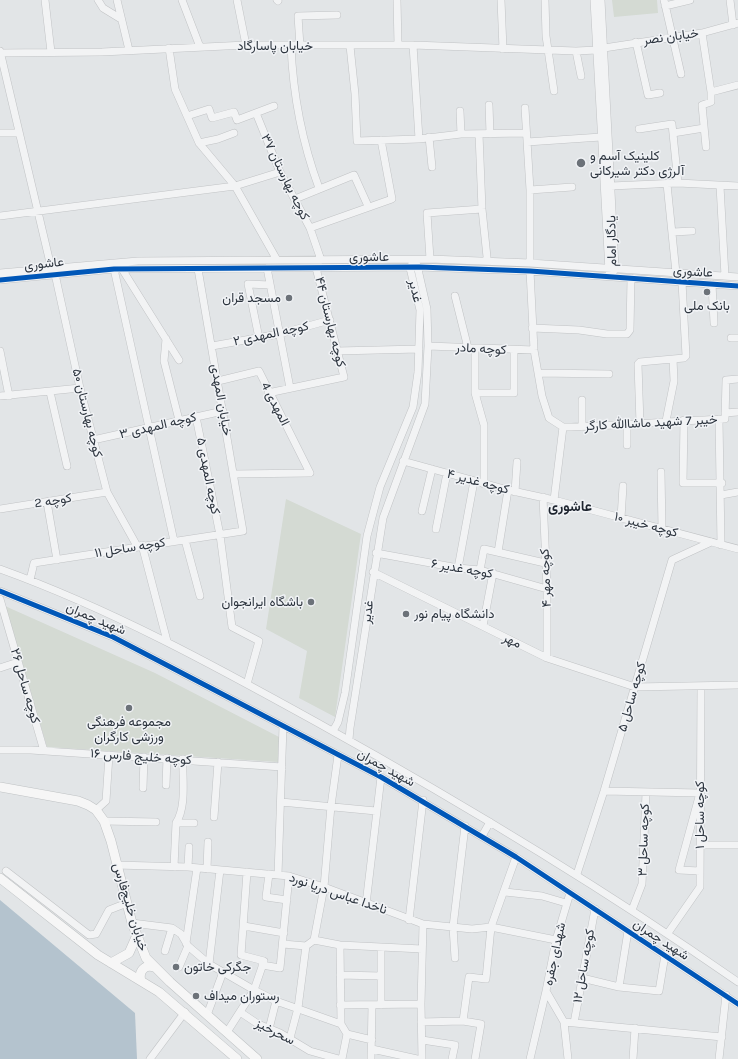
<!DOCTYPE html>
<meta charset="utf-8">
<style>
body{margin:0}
canvas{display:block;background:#e2e5e7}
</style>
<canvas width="738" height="1059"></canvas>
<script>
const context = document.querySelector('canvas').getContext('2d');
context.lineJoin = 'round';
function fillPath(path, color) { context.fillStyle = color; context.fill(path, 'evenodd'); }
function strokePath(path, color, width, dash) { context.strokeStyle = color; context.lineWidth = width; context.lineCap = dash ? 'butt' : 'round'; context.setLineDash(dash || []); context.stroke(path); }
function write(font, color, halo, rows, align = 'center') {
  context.font = font + ' Karla,Vazirmatn,sans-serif'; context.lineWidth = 3; context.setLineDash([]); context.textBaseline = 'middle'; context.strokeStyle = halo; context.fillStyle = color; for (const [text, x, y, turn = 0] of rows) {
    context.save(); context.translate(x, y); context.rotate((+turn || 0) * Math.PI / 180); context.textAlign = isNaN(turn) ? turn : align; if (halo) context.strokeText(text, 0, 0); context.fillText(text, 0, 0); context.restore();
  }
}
const green = new Path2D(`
 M612,0H657L658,13L614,17Z
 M286,499L361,534L335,717L299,698L307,651L266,629Z
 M5,606L155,673L279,737L278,762L47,747Z`);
const water = new Path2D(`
 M0,900L135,1013L137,1059H0Z`);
const minor = new Path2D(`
 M45,0L51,52
 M98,0L103,8L121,19
 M117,0L129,50
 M182,0L200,47
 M237,0L246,45
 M277,0L278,1
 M397,0L398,45
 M501,0L503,49
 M545,0L546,36L554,91
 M594,0L609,271
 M601,0L615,268L614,271
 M664,0L681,74
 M730,0L733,25
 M665,6L690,0
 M702,33L711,92
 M636,42L648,95L660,93
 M413,45L419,139
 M291,46C293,94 302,142 319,188
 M300,46L298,16L337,15
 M350,46L355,94L357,141L419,139L461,134L526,133
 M169,48L175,89L199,143L235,186L277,260
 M604,48L702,33L738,23
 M0,51L51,267
 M576,51L581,76
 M0,53L102,52L246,45H413L576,51L597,50
 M489,105L490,134
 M525,108L530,190V263
 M460,111L461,134
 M256,113L280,172L310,228L321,260
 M187,116L209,109L212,118L234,112L237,120L274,106
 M639,129L672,124L678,183
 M0,133H19
 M673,133L704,128
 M479,134L482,209L487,257
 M429,137L432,167
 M527,142L601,137
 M199,143L218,139L234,133
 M706,147L702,105L711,102V92L738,85
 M667,184L676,273
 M611,186L678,183L738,186
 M720,186L725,276
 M530,190L572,187
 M295,199L354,175L368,206
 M0,216L235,186L280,172
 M310,228L392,199L381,140
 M673,232L692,231
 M430,259L427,213L482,209
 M267,268L290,388
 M114,269L174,541
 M122,269L179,360
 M530,271L534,350L542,396L549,418L563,427L554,500
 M0,273L138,261L430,259L530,263L738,277
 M55,274L80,388L107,492L137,546
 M0,280L114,269L419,267L530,271L738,286
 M712,284L714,323
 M455,296L468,348
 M532,328L579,330L607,334H627L630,330L631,278
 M259,338L248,284L270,285
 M731,338H738
 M166,339L164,361L179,420
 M212,346L279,334L330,320
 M428,346L534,350
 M475,348V393L484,425V484
 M0,351L9,396
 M337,351L419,349
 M538,373L609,374
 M218,381L259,371L310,473L234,474
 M50,392L67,466
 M268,393L344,377L316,268
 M475,393H514V350
 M0,396L80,388
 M725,413L738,412
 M196,417L220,535L232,627L259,641L247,684
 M719,419L721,545
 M684,420L683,483H722
 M666,421L674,381L673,359
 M640,424L638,364L640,362L684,358L686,356L682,282
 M563,427C617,426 671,421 725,419L726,380L738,379
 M582,427V400
 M93,440L223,411
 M627,445V425
 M403,461L508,490L554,500L738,549
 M661,472L662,529
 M515,492L517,462
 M721,495L738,492
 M543,497L547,589V658
 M47,502L57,560
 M0,509L107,492
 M422,511L432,469
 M621,518L623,486
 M436,529L447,473
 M185,540L200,596
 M142,545L167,641
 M498,552L508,490
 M376,553L458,568L480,570L547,589
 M458,568L474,481
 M0,569C111,609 215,666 318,723C462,803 603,888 738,982
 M480,570L484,549L545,563
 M373,572L547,658L635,687L738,685
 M30,580L34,563L243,531L198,269
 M0,591L113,637L381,777L516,857L738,1004
 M0,599L44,751
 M483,626L493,573
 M0,668L18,662
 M333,731L338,722L345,693L367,536L380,487L413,407L418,372L420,310L410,268L412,264
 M349,740L350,728L383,518L425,404L428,346L427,309L417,265
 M0,750H31L282,767
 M166,785L167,758
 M143,788L144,757
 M604,791L700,793L679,870L700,871
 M281,802L376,811
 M96,810L106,801L109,755
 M214,817L218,762
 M104,821L156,822
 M176,823H194
 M482,836L490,822
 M700,845H738
 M116,865L188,867L289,876L324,887L423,924L472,929L491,927L556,940
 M174,867L176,823C187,806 182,778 183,759
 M188,867L189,847
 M207,869L208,842
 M6,871L89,935L96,934L109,910L127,903
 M269,874L266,897L287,900
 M577,874L604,791L672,560L711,542
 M278,875L283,726
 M505,892L542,896L566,903
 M366,904L381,777
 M632,910L642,884L646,793
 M409,920L423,800
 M132,923L172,928L181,934L188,946L209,964L254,990L276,1001L341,1024
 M244,926L284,933
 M668,933L700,887L701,686
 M314,940L340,945L422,949
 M186,943L197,868
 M283,944L306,946
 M340,945L341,1024L347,1034L372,1040
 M381,947V1005
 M165,951L172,928
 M455,958L453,927L465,826
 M209,964L220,870
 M262,965L280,968L289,876
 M179,967L188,946
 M340,975L381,976
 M582,978L619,987L659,991L665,955
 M619,987L628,931
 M340,1005L421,1004
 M240,1012L258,1024L280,1033L310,1051L339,1059
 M207,1015L223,972
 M463,1021L469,977L486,979L491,927L516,857
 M421,1022L463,1021L481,1024L475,1059
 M564,1022L722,1037
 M574,1023L595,909
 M269,1029L276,1001
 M227,1032L254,990L264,961L241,955L247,872
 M290,1038L298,1008L306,946L314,940L324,887L331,806L338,755
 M422,1040L455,1045L452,1059
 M372,1049L417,1059
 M150,1059L185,1012
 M342,1059L347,1034
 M371,1059L372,1005
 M422,1059L421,1004L423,924
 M530,1059L546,991
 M568,1059L564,1022L546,991L556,940L570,893
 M633,1059L635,1028
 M719,1059L726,995`);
const major = new Path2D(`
 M0,787L78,801L88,805L96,810L104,821L111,841L132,923L146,958L170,982L257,1059
 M0,878L98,955L159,992L237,1059
 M111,963L129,953L137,935
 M141,981C138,971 145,964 154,967`);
const cycleway = new Path2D(`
 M0,280L114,269L419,267L530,271L738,286
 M0,591L113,637L381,777L516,857L738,1004`);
const markers = [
 [581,163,5,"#6c7279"],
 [707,292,4,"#6c7279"],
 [289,298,4,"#6c7279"],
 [311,602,4,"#6c7279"],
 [406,614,4,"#6c7279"],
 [129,708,4,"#6c7279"],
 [176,967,4,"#6c7279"],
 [196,996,4,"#6c7279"]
];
const streetNames = [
 ["خیابان نصر",671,37,-8],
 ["خیابان پاسارگاد",275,46],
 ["کوچه بهارستان ۳۷",285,177,64],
 ["یادگار امام",612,241,-91],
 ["عاشوری",369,257],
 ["عاشوری",44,264,-6],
 ["عاشوری",693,272,4],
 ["غدیر",415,291,78],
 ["کوچه بهارستان ۴۴",330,322,76],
 ["کوچه المهدی ۲",271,334,-12],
 ["کوچه مادر",481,349,3],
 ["خیابان المهدی",221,400,80],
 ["المهدی 4",275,404,63],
 ["کوچه بهارستان ۵۰",87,413,76],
 ["خیبر 7 شهید ماشاالله کارگر",651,423,-3],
 ["کوچه المهدی ۳",158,426,-13],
 ["کوچه المهدی ۵",208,476,79],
 ["کوچه غدیر ۴",478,482,15],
 ["کوچه 2",53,501,-9],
 ["کوچه خیبر ۱۰",646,525,15],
 ["کوچه ساحل ۱۱",130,548,-9],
 ["کوچه غدیر ۶",462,569,10],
 ["کوچه مهر ۴",546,578,-92],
 ["غدیر",368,612,-82],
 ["شهید چمران",96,619,23],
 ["مهر",512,641,26],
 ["کوچه ساحل ۲۶",25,686,74],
 ["کوچه ساحل ۵",632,697,-74],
 ["کوچه خلیج فارس ۱۶",141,757,4],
 ["شهید چمران",386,768,29],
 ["کوچه ساحل ۱",700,815,-90],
 ["کوچه ساحل ۳",644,840,-88],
 ["ناخدا عباس دریا نورد",338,894,19],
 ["خیابان خلیج‌فارس",130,907,73],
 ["شهید چمران",661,940,33],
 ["شهدای جفره",555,954,-78],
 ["کوچه ساحل ۱۲",584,966,-80],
 ["سحرخیز",275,1032,27]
];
const poiNames = [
 ["کلینیک آسم و",590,156],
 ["آلرژی دکتر شیرکانی",590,171],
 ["مسجد قران",281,298,"right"],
 ["بانک ملی",707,306,"center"],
 ["باشگاه ایرانجوان",303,602,"right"],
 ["دانشگاه پیام نور",414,614],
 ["مجموعه فرهنگی",129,722,"center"],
 ["ورزشی کارگران",129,737,"center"],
 ["جگرکی خاتون",184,967],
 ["رستوران میداف",204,996]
];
const neighbourhoodNames = [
 ["عاشوری",570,507]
];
fillPath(green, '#d4dad3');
fillPath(water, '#b4c3ce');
strokePath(minor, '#c1c3c5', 8);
strokePath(major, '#bfc2c4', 10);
strokePath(minor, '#f2f3f4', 7);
strokePath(major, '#f6f6f6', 9);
strokePath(cycleway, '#0057b8', 5);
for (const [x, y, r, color] of markers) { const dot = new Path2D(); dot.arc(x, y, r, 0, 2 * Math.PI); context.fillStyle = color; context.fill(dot); strokePath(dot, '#f1f3f6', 1.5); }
write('13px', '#2c343e', '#f1f3f6', streetNames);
write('13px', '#2c343e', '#f1f3f6', poiNames, 'left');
write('bold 14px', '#1e252f', '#f1f3f6', neighbourhoodNames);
</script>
